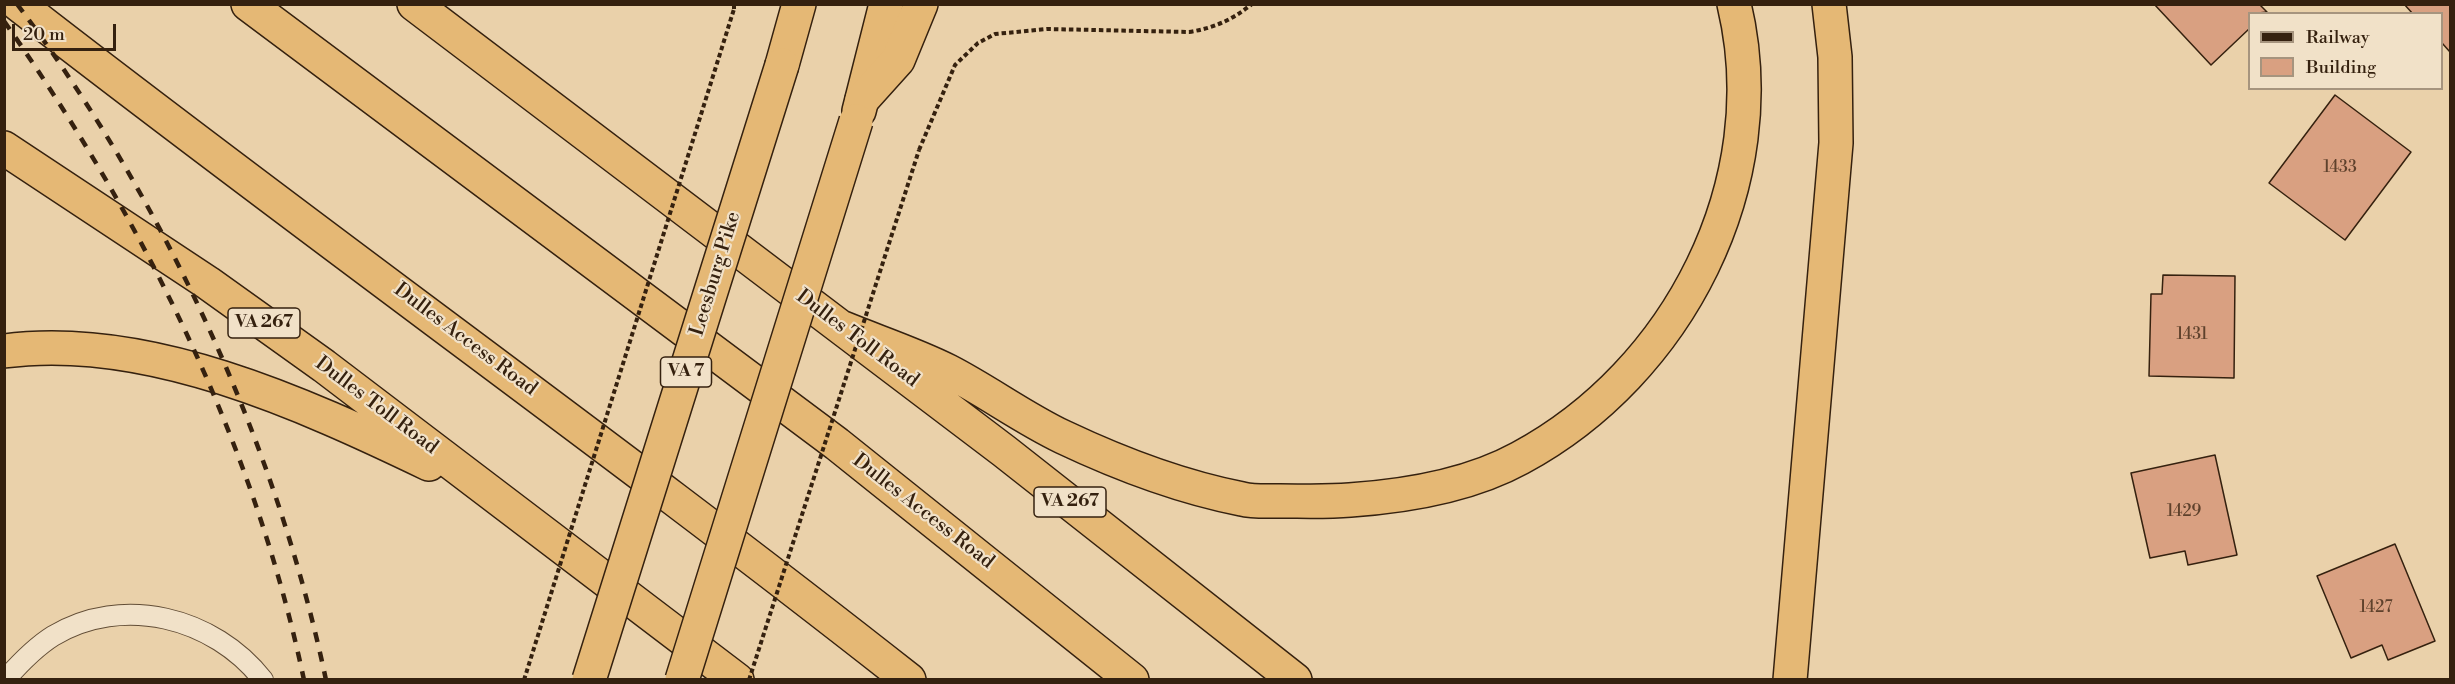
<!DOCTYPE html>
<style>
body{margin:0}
#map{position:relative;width:2455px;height:684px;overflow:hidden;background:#ead1aa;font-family:"Libre Bodoni",serif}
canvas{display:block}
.frame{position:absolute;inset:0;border:6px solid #35210f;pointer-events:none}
.legend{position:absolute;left:2248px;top:12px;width:195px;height:78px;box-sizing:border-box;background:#f1e1c8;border:2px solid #a6947e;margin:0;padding:8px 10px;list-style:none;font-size:18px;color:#35210f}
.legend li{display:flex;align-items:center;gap:12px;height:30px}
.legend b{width:30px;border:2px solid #a6947e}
.scale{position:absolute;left:12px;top:24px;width:104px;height:27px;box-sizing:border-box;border:3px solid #35210f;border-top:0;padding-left:8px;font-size:18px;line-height:21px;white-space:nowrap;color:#35210f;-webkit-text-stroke:4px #f1e1c8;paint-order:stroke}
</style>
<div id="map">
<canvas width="2455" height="684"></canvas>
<div class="frame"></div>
<ul class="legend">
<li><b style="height:8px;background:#35210f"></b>Railway</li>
<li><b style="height:16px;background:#d9a081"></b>Building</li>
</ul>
<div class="scale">20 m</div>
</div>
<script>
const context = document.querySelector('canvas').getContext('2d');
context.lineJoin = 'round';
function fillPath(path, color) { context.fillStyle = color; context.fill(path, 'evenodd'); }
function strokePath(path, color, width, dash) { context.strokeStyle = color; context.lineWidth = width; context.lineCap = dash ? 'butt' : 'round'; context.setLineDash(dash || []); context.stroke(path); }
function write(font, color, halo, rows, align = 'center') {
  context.font = font + ' "Libre Bodoni",serif'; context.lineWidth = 4.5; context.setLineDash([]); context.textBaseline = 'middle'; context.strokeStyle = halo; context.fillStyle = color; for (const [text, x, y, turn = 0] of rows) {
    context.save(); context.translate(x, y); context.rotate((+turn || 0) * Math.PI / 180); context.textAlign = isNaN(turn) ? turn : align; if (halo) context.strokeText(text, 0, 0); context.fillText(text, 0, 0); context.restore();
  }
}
const building = new Path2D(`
 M2154,4H2259L2267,12L2250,14V28L2211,65Z
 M2404,4H2450V52L2442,43V14H2413Z
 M2335,95L2411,152L2345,240L2269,183Z
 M2163,275L2235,276L2234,378L2149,376L2151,294H2162Z
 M2215,455L2237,555L2188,565L2185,551L2150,558L2131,473Z
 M2395,544L2435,641L2388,660L2382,645L2351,658L2317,576Z`);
const path = new Path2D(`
 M734,9V4
 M919,150L955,65L978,43L995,34L1047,29L1189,32C1214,28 1232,20 1252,4`);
const service = new Path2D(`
 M5,680C19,664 34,648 53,636C122,594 214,617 263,680`);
const trunk = new Path2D(`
 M782,65L799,4
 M859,111L886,4`);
const motorway = new Path2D(`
 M18,4C312,233 616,449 909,680
 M248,4L837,444L1132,680
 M414,4L1004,451L1295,680
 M862,100L898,60L921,4
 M4,148L208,283L324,366L737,680
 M843,328C877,342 914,354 948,371C987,391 1023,418 1063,437C1120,464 1181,487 1242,499C1254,502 1268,501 1280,501C1303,501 1326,502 1350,500C1408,496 1469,486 1520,458C1678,373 1777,183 1734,4
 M4,351C147,332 304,404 429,464
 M1790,680L1836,143L1835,57L1829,4`);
const rail = new Path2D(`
 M17,4C163,198 276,442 326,680
 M4,21C143,219 254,442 304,680`);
const pathBridge = new Path2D(`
 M524,680L734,9
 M749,680L919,150`);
const trunkBridge = new Path2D(`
 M589,680L782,65
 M682,680L856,121`);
const numberNames = [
 ["1433",2340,168],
 ["1431",2192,335],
 ["1429",2184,512],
 ["1427",2376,608]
];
const shields = [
 [264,323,72],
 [686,372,51],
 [1070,502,72]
];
const shieldNames = [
 ["VA 267",264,323],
 ["VA 7",686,372],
 ["VA 267",1070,502]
];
const streetNames = [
 ["Leesburg Pike",716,274,-73],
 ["Dulles Toll Road",857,339,37],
 ["Dulles Access Road",465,340,37],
 ["Dulles Toll Road",376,406,37],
 ["Dulles Access Road",923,512,38]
];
fillPath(building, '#d9a081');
strokePath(building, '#35210f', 1.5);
strokePath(service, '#624d36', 22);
strokePath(trunk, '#35210f', 36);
strokePath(motorway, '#35210f', 36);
strokePath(path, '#35210f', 4, [4.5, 3]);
strokePath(service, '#f1e1c8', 20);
strokePath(trunk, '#e5b875', 33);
strokePath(motorway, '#e5b875', 33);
strokePath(rail, '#35210f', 4.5, [10, 10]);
strokePath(trunkBridge, '#35210f', 36, []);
strokePath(pathBridge, '#35210f', 4, [4.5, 3]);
strokePath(trunkBridge, '#e5b875', 33);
write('16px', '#5e412c', null, numberNames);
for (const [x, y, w] of shields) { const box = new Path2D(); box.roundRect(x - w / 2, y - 15, w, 30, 4.5); context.fillStyle = '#f1e1c8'; context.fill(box); strokePath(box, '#35210f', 1.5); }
write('bold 18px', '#35210f', null, shieldNames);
write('20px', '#35210f', '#f1e1c8', streetNames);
</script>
